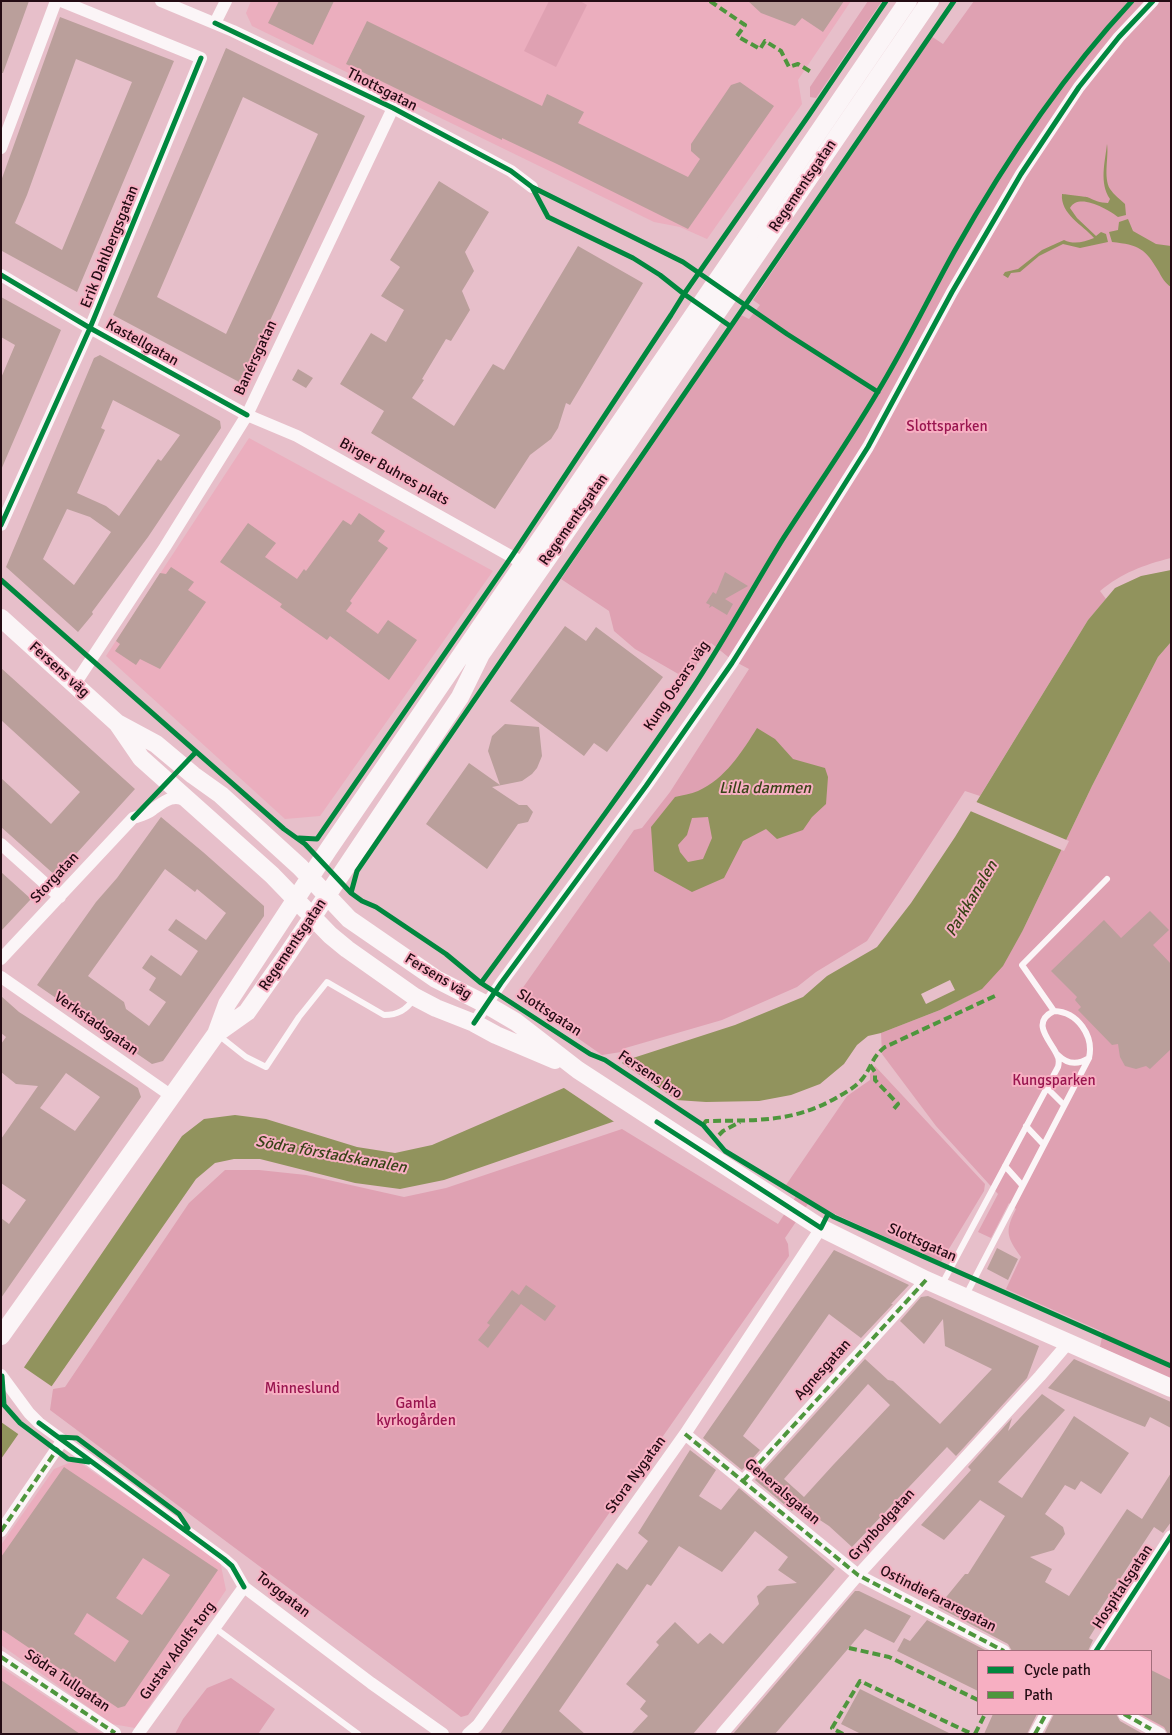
<!DOCTYPE html>
<meta charset="utf-8">
<style>
body{margin:0}
#map{position:relative;width:1172px;height:1735px;overflow:hidden;background:#e7bfca;font-family:Signika,sans-serif}
canvas{display:block}
.frame{position:absolute;inset:0;border:2px solid #240c14;pointer-events:none}
.legend{position:absolute;left:977px;top:1650px;width:175px;height:65px;box-sizing:border-box;background:#f7afc2;border:1px solid #a36e7c;margin:0;padding:6px 9px;list-style:none;font-size:15px;color:#240c14}
.legend li{display:flex;align-items:center;gap:10px;height:25px}
.legend b{width:25px;border:1px solid #a36e7c}
</style>
<div id="map">
<canvas width="1172" height="1735"></canvas>
<div class="frame"></div>
<ul class="legend">
<li><b style="height:6px;background:#00873e"></b>Cycle path</li>
<li><b style="height:6px;background:#4e963d"></b>Path</li>
</ul>
</div>
<script>
const context = document.querySelector('canvas').getContext('2d');
context.lineJoin = 'round';
function fillPath(path, color) { context.fillStyle = color; context.fill(path, 'evenodd'); }
function strokePath(path, color, width, dash) { context.strokeStyle = color; context.lineWidth = width; context.lineCap = dash ? 'butt' : 'round'; context.setLineDash(dash || []); context.stroke(path); }
function write(font, color, halo, rows, align = 'center') {
  context.font = font + ' Signika,sans-serif'; context.lineWidth = 4; context.setLineDash([]); context.textBaseline = 'middle'; context.strokeStyle = halo; context.fillStyle = color; for (const [text, x, y, turn = 0] of rows) {
    context.save(); context.translate(x, y); context.rotate((+turn || 0) * Math.PI / 180); context.textAlign = isNaN(turn) ? turn : align; if (halo) context.strokeText(text, 0, 0); context.fillText(text, 0, 0); context.restore();
  }
}
const built = new Path2D(`
 M251,1H851L798,80L802,104L707,239L680,227L654,222L252,26L246,13Z
 M249,438L493,571L320,816L285,819L106,656Z
 M76,1460L220,1561L226,1590L135,1728L112,1724L1,1645V1545L54,1469Z
 M1168,1550L1171,1552V1732L1137,1714H1151V1651H1103Z
 M1,1667L103,1734H1Z`);
const green = new Path2D(`
 M549,1H580L587,5L556,67L524,51Z
 M868,1H882L816,98L810,97V87Z
 M974,1H1171V558C1143,565 1122,573 1100,591L1106,599L1088,620L980,796L965,791L867,941L816,972L797,987L722,1020L622,1049L621,1052L602,1055L517,996L634,830L642,828L670,792L749,669L732,660L711,643L687,679L635,649L614,631L609,611L561,579L741,315L749,319L760,305L753,300L931,36L943,44Z
 M1171,642V1380L1100,1347L1103,1332L1006,1289L1021,1257C1006,1236 1005,1231 1016,1209L1009,1203L991,1238L978,1232L998,1194L936,1126L882,1054L881,1033L940,1010L981,989L1023,930L1092,786L1158,657Z
 M875,1066L985,1184L984,1191L941,1262L837,1215L810,1201L785,1238L788,1244L789,1256L468,1715L461,1717L428,1692L50,1410L53,1389L65,1387L189,1203L225,1170H259L306,1175L404,1197L446,1188L622,1129L778,1224L798,1193L786,1185L847,1096L870,1080V1074Z
 M231,1678L275,1709L258,1734H175L183,1719L207,1688Z`);
const water = new Path2D(`
 M1107,144C1109,157 1103,177 1110,189C1114,195 1120,199 1125,204L1126,215L1118,217C1108,209 1078,192 1070,208L1077,218L1096,236L1101,232L1106,234L1108,242L1080,248L1063,244L1039,256L1020,272L1011,273L1008,278L1003,275L1005,272L1018,269L1042,250L1064,240C1074,245 1084,242 1094,238C1083,225 1060,214 1062,194C1065,194 1085,197 1087,197C1094,200 1100,203 1108,203L1110,199C1099,183 1105,162 1107,144Z
 M1128,219L1133,231L1156,244L1171,246V287C1165,283 1162,278 1159,272C1145,248 1139,245 1112,242L1109,232L1118,230L1119,222Z
 M1171,570V642L1158,657L1092,786L1023,930L1003,966L982,989L940,1010L881,1033L868,1036L857,1045L844,1064L820,1084L791,1095L759,1101L706,1102L676,1100L444,1180L400,1189L355,1183L260,1159H234L215,1163L196,1179L1,1459V1401L182,1136L204,1119L235,1115L266,1119L357,1147L395,1153L432,1145L633,1058L735,1025L803,997L827,976L877,947L911,903L955,837L1088,620L1115,588L1141,576Z
 M757,728L775,739L793,759L825,768L828,777L826,804L812,817L803,830L777,839L766,829L743,841L724,878L692,892L654,871L651,827L675,797C682,795 691,794 698,791C725,779 742,752 757,728ZM708,817L712,838L703,859L688,862L680,852L678,845L687,835L692,818Z`);
const pier = new Path2D(`
 M974,801L1069,841L1064,851L968,810Z
 M950,980L955,990L926,1004L921,994Z
 M619,1061L680,1102H676L616,1123L561,1086Z
 M22,1366L54,1388L21,1436L1,1422V1397Z`);
const building = new Path2D(`
 M1,1H29L3,73H1Z
 M279,1H334L313,45L268,23Z
 M748,1H844L823,32L802,18L795,26L761,13Z
 M60,17L174,61L77,292L2,251L1,252V181ZM76,59L132,82L62,250L15,223L27,195Z
 M367,21L542,106L547,94L584,112L578,123L688,177L700,159L691,151V144L731,85L740,82L774,106L688,229L557,164L502,138V140L346,64Z
 M226,48L365,116L241,383L113,315ZM243,97L318,134L226,334L157,297Z
 M439,181L489,212L465,252L474,271L462,291L470,310L451,341L446,339L422,379L424,380L412,398L454,426L493,364L504,370L578,246L643,283L570,405L566,403L558,428L551,439L530,455L495,509L371,433L384,411L340,384L371,333L386,342L404,310L381,296L400,267L390,260Z
 M1,297L61,330L1,470V378L15,345L1,337Z
 M100,355L220,421L221,428L148,537L92,612L93,614L78,632L6,567L94,358ZM113,400L180,435L161,461L158,459L119,516L106,506L77,493L105,430L101,428ZM67,509L90,517L111,532L74,585L43,559Z
 M298,369L313,378L306,388L292,380Z
 M359,513L385,531L378,541L388,548L350,601L352,603L346,611L378,634L388,620L417,640L389,680L330,636L327,640L280,607L282,604L220,562L248,523L276,543L265,557L297,579L304,569L306,571L343,520L351,525Z
 M171,567L194,582L188,590L206,602L160,669L140,659L136,665L115,651L120,644L116,641L160,573L166,574Z
 M725,572L748,586L725,599L733,604L727,615L712,606L709,608L710,605L706,603L713,592L716,594Z
 M565,626L586,641L596,627L663,677L607,752L594,743L584,756L510,701Z
 M1,668L135,789L56,876L1,827V778L51,824L80,792L1,720Z
 M505,724L539,727L542,756L537,768L532,774L522,781L492,787L519,805H527L533,812L528,822L518,824L487,869L426,824L469,763L500,785L488,751L492,736Z
 M161,817L203,852L264,906V916L163,1061L152,1064L37,985L96,902L117,878ZM165,869L195,892L197,889L226,913L206,940L176,919L168,930L198,951L181,976L151,955L142,968L156,978L149,990L166,1002L149,1026L126,1009L124,1002L88,976Z
 M1,872L31,899L1,931Z
 M1150,911L1169,930L1153,945L1171,964V1049L1150,1069L1146,1066L1136,1069L1125,1066L1120,1057L1118,1044L1112,1045L1078,1010L1081,1007L1075,1000L1077,997L1051,971L1104,920L1121,938Z
 M1,996L19,1012L138,1088L141,1097L1,1298V1218L9,1224L26,1200L1,1183V1139L38,1086L16,1084L1,1072V1044L6,1037L1,1033ZM66,1073L100,1097L75,1131L40,1108Z
 M997,1248L1018,1259L1008,1280L987,1269Z
 M834,1250L909,1285L891,1304H893L861,1338L829,1314L743,1436L760,1450L742,1470L703,1438Z
 M526,1285L556,1306L545,1321L521,1304L488,1348L478,1340L490,1325L487,1323L512,1290L519,1295Z
 M928,1296L1039,1346L1027,1378L956,1456L947,1447L852,1547L829,1526L797,1505L792,1511L755,1480L865,1359L888,1380L893,1381L940,1424L992,1369L945,1346L943,1319L924,1344L900,1321L921,1297ZM868,1384L890,1405L834,1464L804,1497L784,1479Z
 M1074,1359L1171,1402V1428L1150,1417L1145,1427L1048,1388Z
 M1042,1394L1065,1410L998,1482L1022,1498L1074,1416L1129,1453L1101,1494L1081,1481L1075,1490L1065,1485L1045,1514L1063,1527L1065,1534L1054,1550L1030,1557L1052,1569L1045,1582L1069,1596L1127,1509L1142,1519L1171,1473V1522L1163,1533L1154,1527L1097,1614L1102,1617L1089,1638L1093,1640L1088,1651H1012L1008,1644L938,1607L965,1574H968L1005,1516L980,1500L944,1540L921,1525L971,1470L968,1467L1012,1418L1008,1431Z
 M690,1450L716,1470L699,1496L721,1510L739,1488L835,1569L693,1734H631L648,1716L640,1709L646,1701L626,1684L659,1645L656,1642L675,1622L698,1644L710,1633L723,1644L759,1604L757,1596L767,1586L797,1583L778,1570L788,1557L755,1531L722,1572L679,1546L651,1586L647,1584L559,1711L585,1734H500L617,1563L627,1570L648,1541L638,1533Z
 M64,1467L218,1570L125,1706L118,1708L1,1629V1557ZM143,1558L170,1575L142,1615L116,1598ZM87,1613L129,1641L115,1662L74,1634Z
 M855,1591H859L911,1616L894,1643L865,1629L775,1734H733Z
 M927,1620L987,1651H978V1691L897,1651L904,1638L910,1641Z
 M1151,1670L1171,1680V1734H1168L1164,1727L1140,1714H1151Z
 M1,1680L35,1703L80,1734H1Z
 M860,1689L951,1734H861L841,1724Z
 M993,1714H1037L1027,1734H984Z
 M1054,1714H1116L1120,1721L1143,1734H1044Z`);
const lane = new Path2D(`
 M1054,1011L1022,965L1107,879
 M217,1034L246,1057L266,1067L299,1017L327,982L384,1015C398,1015 406,1010 414,999
 M1058,1055C1068,1065 1078,1065 1089,1058
 M1047,1088L1064,1105
 M1026,1126L1043,1144
 M1005,1166L1022,1185
 M941,1286L1058,1067C1059,1063 1059,1058 1057,1055C1052,1042 1029,1023 1054,1011C1078,1012 1094,1036 1089,1058L966,1295
 M215,1628L358,1734`);
const street = new Path2D(`
 M161,1L233,31L393,108L511,171L532,187
 M215,23L226,1
 M1,148L56,1
 M1,275L90,328L247,415L297,436L523,563
 M1,525L90,328L201,58L61,1
 M75,684L165,547L247,415L393,108
 M1,844L60,897
 M1,959L133,818C139,816 147,814 152,810C166,800 172,794 189,801
 M1,977L173,1097
 M474,1023L501,983L646,786L732,663L868,447L952,292L1021,174L1079,87L1119,37L1153,1
 M1,1375L29,1413L39,1423L224,1559L232,1566L244,1587L371,1683L443,1734
 M685,1434L858,1575L1004,1651
 M743,1481L926,1280
 M1,1531L62,1441
 M1096,1651L1171,1536
 M1,1657L115,1733
 M1124,1714L1160,1734
 M138,1734L244,1587
 M468,1734L478,1725L685,1434L821,1228
 M722,1734L858,1575L1040,1376L1069,1342
 M1035,1734L1046,1714`);
const secondary = new Path2D(`
 M1,618L117,723L141,758L272,875L330,935L347,949L415,997L436,1008L474,1023L496,1035L555,1060
 M117,723L156,744L193,775L221,795L300,867L349,919L436,979L487,1005L516,1022L578,1070L821,1228L926,1280L1171,1388
 M216,1034L247,1012L287,955L460,697L481,654L625,447L930,1
 M1,1336L216,1034L227,1004L328,850L908,1`);
const tram = new Path2D(`
 M646,786L732,663L868,447L984,236L1047,134L1100,60L1153,1`);
const quiet = new Path2D(`
 M710,1L745,25L737,36L760,49L765,41L781,51L789,67L798,64L811,72
 M870,1065L875,1072V1080L898,1104L892,1111
 M703,1125L706,1121C755,1120 792,1123 836,1098C845,1093 857,1086 863,1078C872,1066 872,1057 885,1047L997,995
 M719,1135L723,1131L740,1122
 M685,1434L858,1575L1004,1651
 M743,1481L926,1280
 M1,1531L58,1448
 M849,1648L889,1657L978,1700
 M1,1657L115,1733
 M1124,1714L1151,1729
 M843,1734L832,1728L860,1681L972,1734
 M975,1734L985,1714
 M1035,1734L1046,1714`);
const cycleway = new Path2D(`
 M215,23L393,108L511,171L532,187L683,262L787,334L878,392
 M532,187L548,217L633,258L660,275L684,294L730,326
 M1,275L90,328L247,415
 M1,525L90,328L201,58
 M1,580L284,829L305,844L351,893L362,901L376,907L446,954L481,983L590,1054L605,1060L703,1125L725,1151L834,1217L1171,1366
 M133,818L196,752
 M299,838L317,839L512,556L671,315L684,294L809,115L886,1
 M351,893L357,871L954,1
 M481,983C552,886 625,789 692,689C724,641 751,591 781,542C813,492 847,444 877,393C905,347 928,299 954,252C1004,163 1062,76 1132,1
 M474,1023L501,983L646,786L732,663L868,447L952,292L1021,174L1079,87L1119,37L1153,1
 M657,1122L821,1228L828,1214
 M2,1376L4,1405L20,1423L68,1459L89,1462
 M39,1423L224,1559L232,1566L244,1587
 M58,1437L77,1438L179,1514L188,1528
 M1096,1651L1171,1536`);
const streetNames = [
 ["Thottsgatan",382,90,27],
 ["Regementsgatan",803,186,-56],
 ["Erik Dahlbergsgatan",110,247,-68],
 ["Kastellgatan",142,343,29],
 ["Banérsgatan",256,358,-65],
 ["Birger Buhres plats",394,472,29],
 ["Regementsgatan",574,520,-55],
 ["Fersens väg",59,670,42],
 ["Kung Oscars väg",677,686,-56],
 ["Storgatan",55,878,-47],
 ["Regementsgatan",293,945,-56],
 ["Fersens väg",438,977,31],
 ["Slottsgatan",549,1013,33],
 ["Verkstadsgatan",96,1024,35],
 ["Fersens bro",650,1075,34],
 ["Slottsgatan",922,1243,24],
 ["Agnesgatan",823,1370,-48],
 ["Stora Nygatan",636,1475,-54],
 ["Generalsgatan",782,1492,40],
 ["Grynbodgatan",882,1525,-48],
 ["Hospitalsgatan",1123,1587,-57],
 ["Torggatan",283,1595,38],
 ["Ostindiefararegatan",938,1599,27],
 ["Gustav Adolfs torg",178,1651,-54],
 ["Södra Tullgatan",67,1681,34]
];
const parkNames = [
 ["Slottsparken",947,427],
 ["Kungsparken",1054,1081],
 ["Minneslund",302,1389],
 ["Gamla",416,1404],
 ["kyrkogården",416,1421]
];
const waterNames = [
 ["Lilla dammen",765,789],
 ["Parkkanalen",972,899,-59],
 ["Södra förstadskanalen",331,1155,10]
];
fillPath(built, '#ebaebe');
fillPath(green, '#dfa1b2');
fillPath(water, '#91935d');
fillPath(pier, '#e7bfca');
fillPath(building, '#ba9f9b');
strokePath(lane, '#fbf5f7', 6);
strokePath(street, '#fbf5f7', 12);
strokePath(secondary, '#fbf5f7', 18);
strokePath(tram, '#cabfc2', 1);
strokePath(quiet, '#4e963d', 4, [8, 4]);
strokePath(cycleway, '#00873e', 5);
write('15px', '#240c14', '#f7afc2', streetNames);
write('15px', '#99154f', '#f7afc2', parkNames);
write('italic 16px', '#384317', '#f7afc2', waterNames);
</script>
